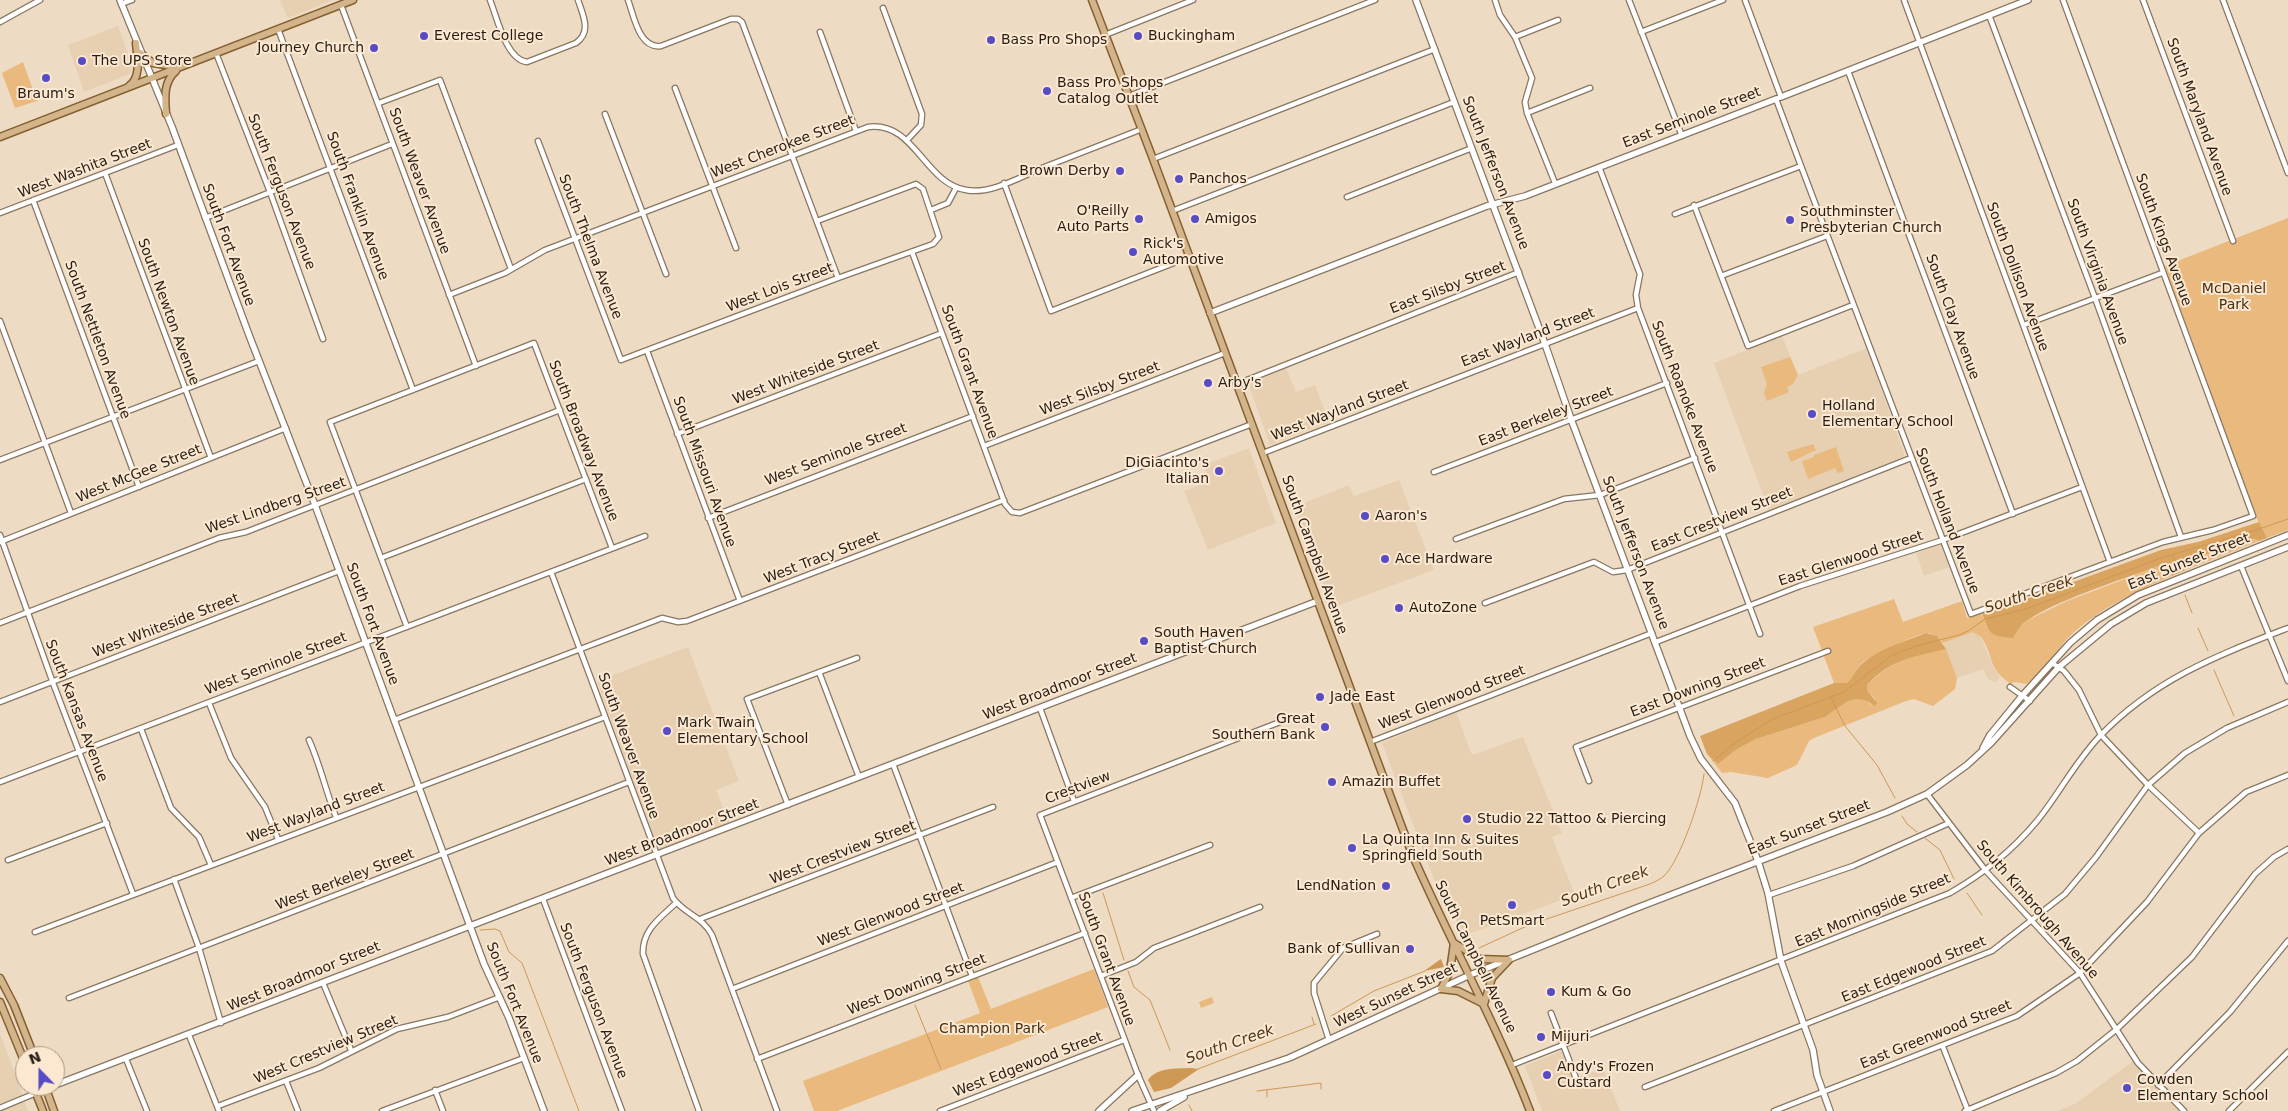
<!DOCTYPE html>
<style>
body{margin:0}
#map{position:relative;width:2288px;height:1111px;overflow:hidden;background:#eedbc4;font-family:"DejaVu Sans",sans-serif}
canvas{display:block}
.north{position:absolute;left:15px;top:1046px;width:50px;height:50px;box-sizing:border-box;background:#fce8d1;border:1px solid #a69786;border-radius:50%;rotate:338deg;font-size:14px;font-weight:700;line-height:20px;text-align:center;color:#251e15}
.north::after{content:'';display:block;margin:auto;width:18px;height:22px;background:#584cc4;clip-path:polygon(50% 0,100% 100%,50% 72%,0 100%)}
</style>
<div id="map">
<canvas width="2288" height="1111"></canvas>
<div class="north">N</div>
</div>
<script>
const context = document.querySelector('canvas').getContext('2d');
context.lineJoin = 'round';
function fillPath(path, color) { context.fillStyle = color; context.fill(path, 'evenodd'); }
function strokePath(path, color, width, dash) { context.strokeStyle = color; context.lineWidth = width; context.lineCap = dash ? 'butt' : 'round'; context.setLineDash(dash || []); context.stroke(path); }
function write(font, color, halo, rows, align = 'center') {
  context.font = font + ' "DejaVu Sans",sans-serif'; context.lineWidth = 4; context.setLineDash([]); context.textBaseline = 'middle'; context.strokeStyle = halo; context.fillStyle = color; for (const [text, x, y, turn = 0] of rows) {
    context.save(); context.translate(x, y); context.rotate((+turn || 0) * Math.PI / 180); context.textAlign = isNaN(turn) ? turn : align; if (halo) context.strokeText(text, 0, 0); context.fillText(text, 0, 0); context.restore();
  }
}
const built = new Path2D(`
 M280,0H333L288,18Z
 M118,26L132,65L130,74L84,92L68,45Z
 M1782,336L1798,375L1867,348L1905,456L1769,511L1714,363Z
 M1286,368L1296,392L1315,385L1329,422L1270,445L1248,383Z
 M1249,448L1276,523L1208,550L1184,491L1209,481L1204,465Z
 M1399,480L1434,570L1332,608L1294,507L1349,485L1354,496Z
 M1940,544L1949,567L1924,576L1916,553Z
 M1973,632L1981,637L1993,667L2000,677L1996,683L1988,679L1983,669L1957,678L1943,643Z
 M688,647L739,781L716,790L730,824L663,850L657,847L597,681Z
 M1456,712L1472,755L1523,737L1562,833L1552,837L1575,895L1463,936L1438,880L1435,882L1382,743Z
 M0,1034L18,1082L28,1111H0Z
 M1561,1051L1573,1079L1603,1068L1620,1111H1542L1525,1066Z
 M2133,1061L2180,1111H2057L2075,1104Z`);
const green = new Path2D(`
 M23,62L37,101L15,108L2,73Z
 M2288,218V530L2267,538L2255,515L2189,332L2162,267Z
 M1790,357L1798,375L1793,384L1787,387L1789,392L1767,401L1764,393L1767,384L1761,367Z
 M1813,444L1816,450L1791,462L1787,452Z
 M1836,447L1844,471L1838,473L1835,468L1808,479L1802,461L1814,457V455Z
 M2255,539L2259,541L2186,570L2188,563L2194,559Z
 M2167,565L2172,576C2134,592 2096,610 2067,639C2056,652 2040,677 2026,684L2014,682L2011,684C1987,668 1995,659 1982,638C1979,634 1975,635 1973,632L1943,643C1938,637 1935,634 1927,633C1919,633 1871,656 1863,662C1856,668 1854,677 1847,684L1834,683L1813,627L1894,599L1903,622L1962,601L1967,618L1982,613L1987,628L2019,627L2030,619L2067,601L2159,566Z
 M1946,649L1957,678L1955,689L1933,706L1914,699L1906,701L1814,738L1809,741L1797,765L1768,778L1731,772L1722,773L1707,754L1718,764L1737,749L1756,739L1825,717L1848,701L1857,699L1866,700L1871,705L1875,699L1867,690V685C1892,659 1913,657 1946,649Z
 M1094,969L1108,1007L837,1111H814L803,1081L980,1013L968,981L978,977L991,1009Z
 M1212,997L1214,1003L1201,1008L1199,1002Z`);
const forest = new Path2D(`
 M2259,522L2267,538L2259,541L2255,539L2247,540L2194,559L2188,563L2186,570L2172,576L2167,566H2159C2129,577 2037,606 2019,628C2017,631 2015,634 2013,638C1989,636 1989,634 1982,612L1996,607L2002,608L2161,550L2198,542Z
 M1926,633L1937,636L1946,649C1915,657 1890,659 1867,685V690L1877,703L1875,706L1865,700L1857,699L1848,701L1825,717L1756,739L1737,749L1718,764L1707,754L1700,736L1834,683H1847C1854,677 1856,668 1864,662C1881,648 1906,641 1926,633Z`);
const water = new Path2D(`
 M1441,959L1444,967L1424,971Z
 M1190,1068L1199,1069L1171,1088L1154,1092L1148,1080C1157,1067 1176,1069 1190,1068Z`);
const stream = new Path2D(`
 M2173,555L2179,570
 M2185,595L2192,613
 M2198,628L2208,651
 M2214,670L2234,716
 M1831,698L1845,726L1877,765L1895,798
 M1713,761L1739,740L1773,719L1844,692L1891,656L1916,646L1959,635L1968,631L1985,619L2026,609L2161,558L2256,530L2288,519
 M1902,816L1907,824L1917,832
 M1925,838L1940,850L1954,879
 M1103,893L1124,960
 M1967,893L1982,915
 M480,930L495,929L500,931L509,952L522,963L579,1111
 M1479,948L1529,925L1647,885C1653,883 1659,880 1664,876C1680,861 1702,796 1704,774
 M1128,971L1134,987L1150,1000L1170,1050
 M915,1005L941,1069
 M1331,1016L1374,991L1425,971
 M1312,1017L1314,1024
 M1198,1069L1316,1024
 M1267,1090V1097
 M1257,1091L1321,1083V1089
 M1189,1105L1192,1111`);
const street = new Path2D(`
 M490,0C497,17 506,60 527,62L576,43C592,32 583,15 578,0
 M628,0C634,16 639,49 661,46L731,19H738L742,22L838,278
 M1495,0L1500,15L1515,37L1532,78L1525,102L1527,113L1555,183
 M1629,0L1682,136
 M1745,0L1781,97L1776,99L1801,166L1971,614L2163,542L2213,530L2253,516L2063,0
 M1904,0L2110,562
 M2143,0L2233,241
 M2223,0L2288,173
 M121,4L132,0
 M341,5L476,366
 M883,8L922,114L921,125L907,140
 M1989,15L2095,298L2181,537
 M0,22L40,0
 M278,29L413,390
 M820,32L856,131
 M1641,32L1723,0
 M1105,35L1193,0
 M1515,37L1558,20
 M216,53L270,192L323,339
 M1848,71L2013,514
 M675,88L736,248
 M1129,96L1375,0
 M379,103L440,80L511,269
 M1527,113L1590,88
 M605,114L666,274
 M538,141L621,360L838,278L933,244L939,237L923,189L916,184L817,221
 M1153,159L1435,49
 M1599,167L1640,274L1636,295L1638,308L1760,634
 M105,173L211,458
 M1004,183L1051,311L1189,257
 M1347,197L1472,148
 M33,200L139,487
 M1694,205L1748,346L1853,305
 M931,210L948,203L956,188
 M1172,211L1454,102
 M0,213L178,145
 M1675,214L1801,166
 M205,218L392,144
 M912,252L1005,504L1012,512L1020,513L1252,424
 M1721,276L1827,236
 M449,295L505,273L545,250L868,127C915,121 924,183 966,190C990,195 1020,177 1042,168C1075,155 1109,142 1142,129
 M0,321L71,513
 M2024,325L2162,273
 M647,351L740,601
 M1237,384L1519,272
 M677,434L942,333
 M984,446L1225,353
 M1263,453L1638,308
 M0,460L259,361
 M1434,472L1667,383
 M708,518L973,416
 M0,535L53,683L133,894
 M1456,539L1564,499L1600,495L1695,458
 M0,542L286,428
 M381,558L586,479
 M2241,566L2288,681
 M551,572L673,898C683,913 703,917 712,935L777,1111
 M1485,603L1594,562L1613,572L1627,570L1911,458
 M0,623L219,538L246,532L560,410
 M407,627L330,422L534,343L612,548
 M1656,642L1800,586L1943,540L2082,487
 M2052,663L2064,671L2079,690L2101,735L2148,785L2199,833
 M819,672L859,777
 M2010,687L2030,701
 M0,702L339,571
 M209,703L231,758L265,807L278,839
 M1040,708L1074,801
 M394,720L662,618L678,622L687,621L1004,500
 M141,729L171,808L199,837L211,865
 M309,740C320,764 326,792 336,817
 M1370,742L1652,633
 M893,764L972,976
 M1589,781L1576,747L1828,651
 M0,782L645,536
 M1927,794L1986,871L2080,973L2138,1063L2184,1111
 M788,805L747,699L857,658
 M8,860L107,823
 M174,879L199,948L221,1023
 M1769,895L1853,866L1949,823
 M1071,898L1210,845
 M543,899L622,1111
 M676,903C660,918 642,930 643,954L699,1111
 M700,919L993,807
 M35,932L605,717
 M1101,976L1136,962L1154,948L1260,907
 M323,983L351,1050
 M732,989L1058,862
 M69,998L629,782
 M1551,1013L1577,1081
 M189,1035L219,1111
 M1329,1040L1314,993V983L1343,948L1377,934
 M1943,1047L1968,1111
 M126,1059L147,1111
 M757,1059L1085,933
 M1512,1065L1950,893C1984,873 2011,852 2037,821C2059,794 2075,762 2100,736C2155,679 2216,656 2288,628
 M286,1081L298,1111
 M2158,1085L2230,1012L2288,941
 M1645,1087L1992,951L2065,894L2096,857L2148,785L2185,753L2227,728L2288,702
 M435,1090L443,1111
 M218,1106L319,1068L397,1029L448,1017L500,997
 M0,1108L36,1093
 M382,1111L524,1058
 M940,1111L1124,1040
 M1154,1111L1138,1075L1040,815L1280,722
 M1774,1111L2017,1016L2080,973L2147,902L2199,833L2246,792L2288,775
 M1965,1111L2056,1073L2077,1061L2117,1029L2192,957L2255,874L2274,857L2288,849
 M2229,1111L2288,1052`);
const secondary = new Path2D(`
 M120,0L172,127L249,335L315,505L470,926L484,964L509,1018L544,1111
 M1416,0L1545,344L1571,419L1690,736L1701,759L1735,803L1758,861L1768,893L1781,961L1813,1050L1817,1075L1830,1111
 M1781,97L2028,0
 M1210,313L1487,206L1525,196L1776,99
 M1983,748L1990,735L2022,696L2070,643L2097,620L2138,595L2288,535
 M55,1085L1318,601
 M36,1093L53,1086
 M1099,1111L1138,1075
 M1132,1111L1289,1058L1470,975L1634,909L1887,812L1927,794L1967,765L1991,743L2059,667L2111,624L2146,603L2288,547
 M1160,1111L1184,1097`);
const primary = new Path2D(`
 M1092,0L1153,159L1412,854C1450,941 1496,1023 1530,1111
 M140,53L153,63L178,67
 M129,86C142,77 137,56 136,43
 M166,114C165,98 163,82 176,71
 M0,137L353,0
 M1454,943L1480,959L1509,960L1492,978L1484,1004L1458,991L1441,989L1450,971Z
 M0,978L14,1005L34,1056
 M0,1002L25,1063
 M33,1086L43,1111
 M45,1086L54,1111`);
const markers = [
 [424,36,5,"#584cc4"],
 [1138,36,5,"#584cc4"],
 [991,40,5,"#584cc4"],
 [374,48,5,"#584cc4"],
 [82,61,5,"#584cc4"],
 [46,78,5,"#584cc4"],
 [1047,91,5,"#584cc4"],
 [1120,171,5,"#584cc4"],
 [1179,179,5,"#584cc4"],
 [1139,219,5,"#584cc4"],
 [1195,219,5,"#584cc4"],
 [1790,220,5,"#584cc4"],
 [1133,252,5,"#584cc4"],
 [1208,383,5,"#584cc4"],
 [1812,414,5,"#584cc4"],
 [1219,471,5,"#584cc4"],
 [1365,516,5,"#584cc4"],
 [1385,559,5,"#584cc4"],
 [1399,608,5,"#584cc4"],
 [1144,641,5,"#584cc4"],
 [1320,697,5,"#584cc4"],
 [1325,727,5,"#584cc4"],
 [667,731,5,"#584cc4"],
 [1332,782,5,"#584cc4"],
 [1467,819,5,"#584cc4"],
 [1352,848,5,"#584cc4"],
 [1386,886,5,"#584cc4"],
 [1512,905,5,"#584cc4"],
 [1410,949,5,"#584cc4"],
 [1551,992,5,"#584cc4"],
 [1541,1037,5,"#584cc4"],
 [1547,1075,5,"#584cc4"],
 [2127,1088,5,"#584cc4"]
];
const poiNames = [
 ["Everest College",434,36],
 ["Buckingham",1148,36],
 ["Bass Pro Shops",1001,40],
 ["Journey Church",364,48,"right"],
 ["The UPS Store",92,61],
 ["Bass Pro Shops",1057,83],
 ["Catalog Outlet",1057,99],
 ["Braum's",46,94,"center"],
 ["Brown Derby",1110,171,"right"],
 ["Panchos",1189,179],
 ["O'Reilly",1129,211,"right"],
 ["Auto Parts",1129,227,"right"],
 ["Southminster",1800,212],
 ["Presbyterian Church",1800,228],
 ["Amigos",1205,219],
 ["Rick's",1143,244],
 ["Automotive",1143,260],
 ["Arby's",1218,383],
 ["Holland",1822,406],
 ["Elementary School",1822,422],
 ["DiGiacinto's",1209,463,"right"],
 ["Italian",1209,479,"right"],
 ["Aaron's",1375,516],
 ["Ace Hardware",1395,559],
 ["AutoZone",1409,608],
 ["South Haven",1154,633],
 ["Baptist Church",1154,649],
 ["Jade East",1330,697],
 ["Great",1315,719,"right"],
 ["Southern Bank",1315,735,"right"],
 ["Mark Twain",677,723],
 ["Elementary School",677,739],
 ["Amazin Buffet",1342,782],
 ["Studio 22 Tattoo & Piercing",1477,819],
 ["La Quinta Inn & Suites",1362,840],
 ["Springfield South",1362,856],
 ["LendNation",1376,886,"right"],
 ["PetSmart",1512,921,"center"],
 ["Bank of Sullivan",1400,949,"right"],
 ["Kum & Go",1561,992],
 ["Mijuri",1551,1037],
 ["Andy's Frozen",1557,1067],
 ["Custard",1557,1083],
 ["Cowden",2137,1080],
 ["Elementary School",2137,1096]
];
const streetNames = [
 ["South Maryland Avenue",2199,117,70],
 ["East Seminole Street",1692,118,-21],
 ["West Cherokee Street",783,147,-21],
 ["West Washita Street",85,169,-21],
 ["South Jefferson Avenue",1495,173,69],
 ["South Weaver Avenue",419,181,70],
 ["South Ferguson Avenue",281,192,69],
 ["South Franklin Avenue",357,206,70],
 ["South Kings Avenue",2163,240,70],
 ["South Fort Avenue",228,245,70],
 ["South Thelma Avenue",590,247,69],
 ["South Virginia Avenue",2097,272,70],
 ["South Dollison Avenue",2017,277,70],
 ["West Lois Street",780,288,-21],
 ["East Silsby Street",1448,288,-21],
 ["South Newton Avenue",168,312,70],
 ["South Clay Avenue",1952,317,70],
 ["East Wayland Street",1528,338,-21],
 ["South Nettleton Avenue",97,340,70],
 ["South Grant Avenue",969,372,70],
 ["West Whiteside Street",806,373,-21],
 ["West Silsby Street",1100,389,-21],
 ["South Roanoke Avenue",1684,397,69],
 ["West Wayland Street",1340,411,-21],
 ["East Berkeley Street",1546,417,-21],
 ["South Broadway Avenue",583,441,69],
 ["West Seminole Street",836,455,-21],
 ["South Missouri Avenue",704,472,70],
 ["West McGee Street",139,474,-22],
 ["West Lindberg Street",276,506,-19],
 ["East Crestview Street",1722,520,-22],
 ["South Holland Avenue",1947,521,69],
 ["South Jefferson Avenue",1635,553,69],
 ["South Campbell Avenue",1314,555,70],
 ["West Tracy Street",822,558,-21],
 ["East Glenwood Street",1851,559,-18],
 ["East Sunset Street",2189,562,-22],
 ["South Fort Avenue",372,624,70],
 ["West Whiteside Street",166,626,-21],
 ["West Seminole Street",276,664,-21],
 ["West Broadmoor Street",1060,687,-21],
 ["East Downing Street",1698,688,-21],
 ["West Glenwood Street",1452,698,-21],
 ["South Kansas Avenue",76,711,69],
 ["South Weaver Avenue",628,746,70],
 ["Crestview",1078,788,-21],
 ["West Wayland Street",316,813,-21],
 ["East Sunset Street",1809,828,-21],
 ["West Broadmoor Street",682,833,-21],
 ["West Crestview Street",843,853,-21],
 ["West Berkeley Street",345,880,-21],
 ["South Kimbrough Avenue",2037,910,49],
 ["East Morningside Street",1873,911,-23],
 ["West Glenwood Street",891,915,-21],
 ["South Campbell Avenue",1475,957,64],
 ["South Grant Avenue",1106,959,70],
 ["East Edgewood Street",1914,970,-22],
 ["West Broadmoor Street",304,977,-22],
 ["West Downing Street",917,985,-21],
 ["West Sunset Street",1396,996,-25],
 ["South Ferguson Avenue",593,1001,69],
 ["South Fort Avenue",514,1003,68],
 ["East Greenwood Street",1936,1035,-22],
 ["West Crestview Street",326,1050,-23],
 ["West Edgewood Street",1028,1065,-21]
];
const parkNames = [
 ["McDaniel",2234,289],
 ["Park",2234,305],
 ["Champion Park",992,1029]
];
const waterNames = [
 ["South Creek",2029,595,-18],
 ["South Creek",1605,887,-20],
 ["South Creek",1230,1045,-19]
];
fillPath(built, '#e7cfb2');
fillPath(green, '#e9b97d');
fillPath(forest, '#d8a45f');
fillPath(water, '#cc9853');
strokePath(stream, '#cc9853', 1);
strokePath(street, '#887661', 7);
strokePath(secondary, '#887661', 8);
strokePath(primary, '#84602f', 9);
strokePath(street, '#fff', 4.5);
strokePath(secondary, '#fff', 5.5);
strokePath(primary, '#d4b58b', 6);
for (const [x, y, r, color] of markers) { const dot = new Path2D(); dot.arc(x, y, r, 0, 2 * Math.PI); context.fillStyle = color; context.fill(dot); strokePath(dot, '#fce8d1', 2); }
write('14px', '#251e15', '#fce8d1', poiNames, 'left');
write('14px', '#251e15', '#fce8d1', streetNames);
write('14px', '#452f11', '#fce8d1', parkNames);
write('italic 15px', '#4e3719', '#fce8d1', waterNames);
</script>
